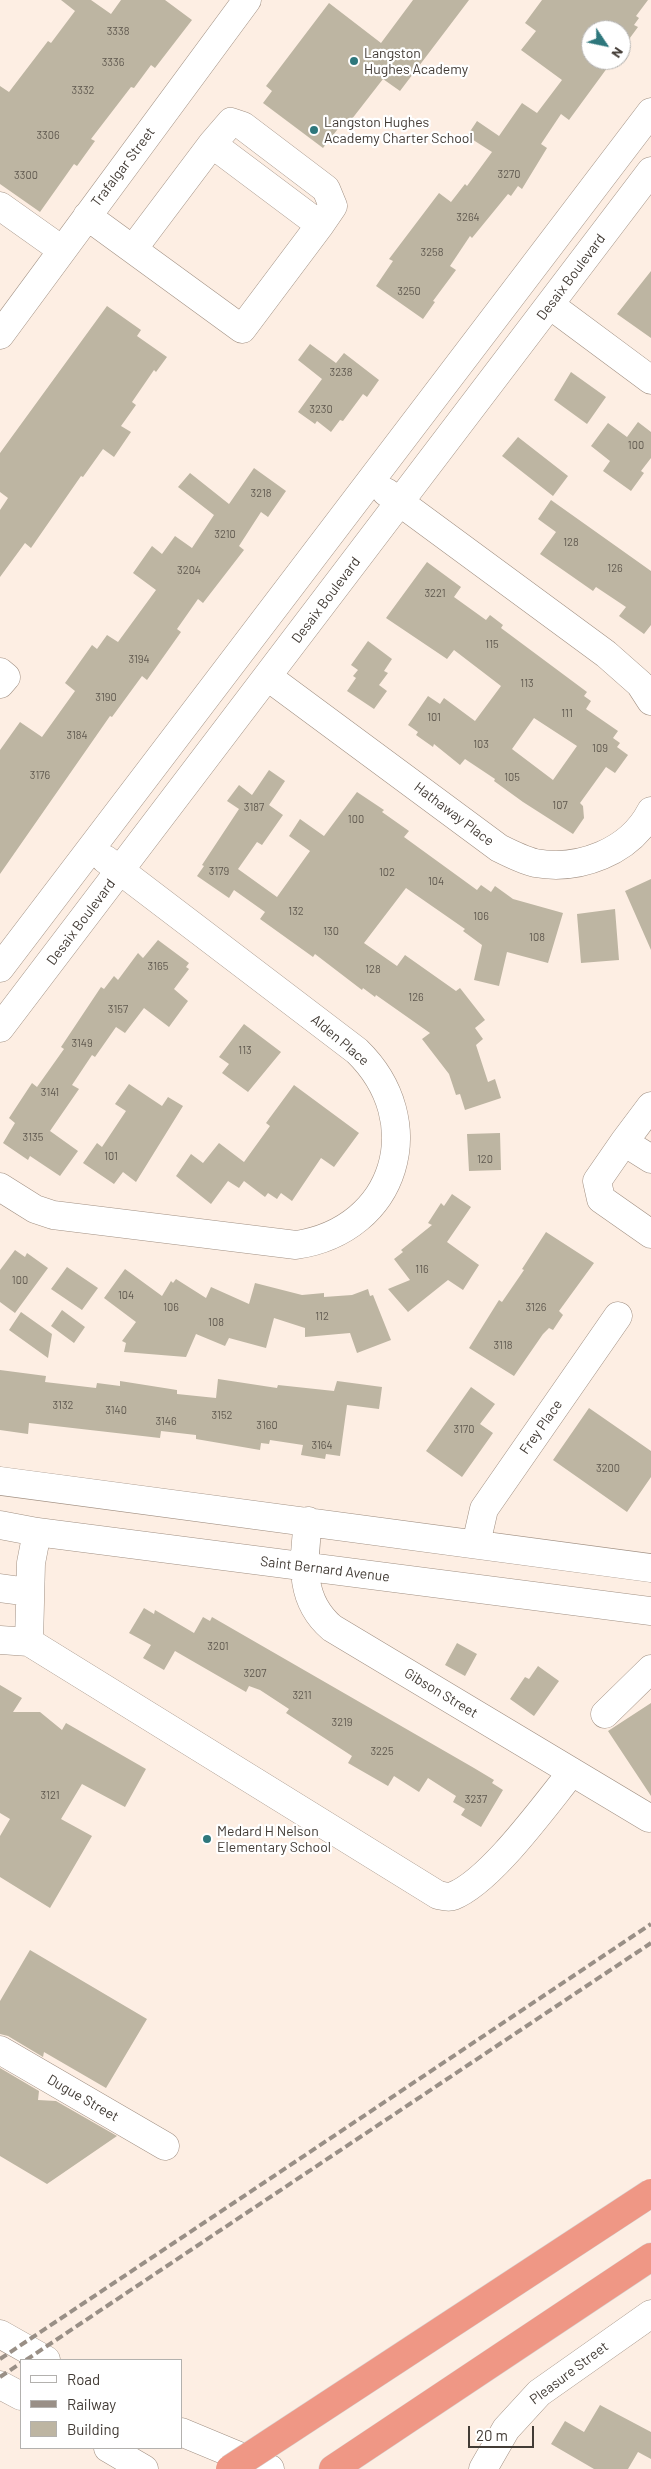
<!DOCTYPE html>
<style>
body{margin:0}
#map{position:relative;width:651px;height:2469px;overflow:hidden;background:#fdeee3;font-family:Barlow,sans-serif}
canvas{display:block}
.legend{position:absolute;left:20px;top:2359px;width:162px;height:90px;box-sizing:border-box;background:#fff;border:1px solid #b3b1ae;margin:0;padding:6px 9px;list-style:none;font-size:15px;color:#423b35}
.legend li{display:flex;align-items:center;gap:10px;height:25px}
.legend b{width:25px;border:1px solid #b3b1ae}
.north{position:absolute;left:581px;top:20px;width:50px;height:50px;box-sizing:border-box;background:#fff;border:1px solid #b3b1ae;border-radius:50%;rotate:124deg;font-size:14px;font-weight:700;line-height:20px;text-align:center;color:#423b35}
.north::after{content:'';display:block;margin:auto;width:18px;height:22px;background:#2e777c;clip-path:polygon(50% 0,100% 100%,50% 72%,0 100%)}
.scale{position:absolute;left:468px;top:2426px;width:66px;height:22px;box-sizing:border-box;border:2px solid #423b35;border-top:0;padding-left:6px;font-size:15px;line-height:18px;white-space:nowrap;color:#423b35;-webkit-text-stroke:4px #fff;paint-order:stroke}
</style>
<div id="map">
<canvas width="651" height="2469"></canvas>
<ul class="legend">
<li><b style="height:6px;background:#fff"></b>Road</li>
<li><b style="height:6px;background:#998f86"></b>Railway</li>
<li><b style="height:14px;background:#bdb5a2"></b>Building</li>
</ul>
<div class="north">N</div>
<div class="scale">20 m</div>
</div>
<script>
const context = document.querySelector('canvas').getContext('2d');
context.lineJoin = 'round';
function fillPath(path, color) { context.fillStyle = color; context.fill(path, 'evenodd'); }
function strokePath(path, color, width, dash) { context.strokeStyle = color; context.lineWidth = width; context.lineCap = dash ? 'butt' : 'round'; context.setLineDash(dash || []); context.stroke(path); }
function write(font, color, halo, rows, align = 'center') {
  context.font = font + ' Barlow,sans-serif'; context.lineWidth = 4.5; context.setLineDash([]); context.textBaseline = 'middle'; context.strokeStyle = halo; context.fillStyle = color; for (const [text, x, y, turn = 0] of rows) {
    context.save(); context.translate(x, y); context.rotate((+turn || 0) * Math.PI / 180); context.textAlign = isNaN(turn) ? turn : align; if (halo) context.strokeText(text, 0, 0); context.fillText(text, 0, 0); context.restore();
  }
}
const building = new Path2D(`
 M61,0H91L111,14L121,0H165L192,20L155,68L151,65L134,88L131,87L91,139L95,141L77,166L74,164L40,212L0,184V86L9,92L48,41L51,43L75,11Z
 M413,0H469L400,91L383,79L348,124L344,121L323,148L263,103L272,91L266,86L329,3L381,43Z
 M542,0H648L636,16L639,18L634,25L638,27L621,50V30H591V60H613L569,120L561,114L541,144L547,148L522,189L518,186L511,196L508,194L472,238L470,236L450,266L456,270L433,301L435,302L423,319L376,286L393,261L389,259L439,193L451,202L465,184L467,186L492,152L467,136L477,121L499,136L522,103L537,113L562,80L521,50L536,31L525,23Z
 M651,271V338L617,314Z
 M107,306L141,330L137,336L167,357L156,372L154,370L132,402L136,405L121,426L131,432L114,457L103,449L83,477L81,476L31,548L25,543L0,577V510L8,498L0,492V453Z
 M310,344L336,363L344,353L379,380L367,397L363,394L343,421L340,420L331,432L317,421L315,424L298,412L322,379L298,360Z
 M571,372L606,397L587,424L554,400Z
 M638,422L651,432V458L641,471L644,473L631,491L603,471L610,461L591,446L608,423L627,437Z
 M518,437L568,476L553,496L502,456Z
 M254,468L286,491L268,517L261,512L239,546L244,550L203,603L198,599L177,629L181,632L147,680L142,676L112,717L110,716L0,874V750L20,722L42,737L75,691L65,683L92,645L97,649L107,635L118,642L156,590L133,573L152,546L162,554L175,536L192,548L214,515L178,487L190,473L229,504Z
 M551,500L651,571V625L644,634L619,616L626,607L596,587L593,591L540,554L556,532L538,519Z
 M427,562L461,587L454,597L486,620L490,615L503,625L501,628L587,692L584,696L591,701L586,709L618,731L613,738L620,743L617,747L628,755L615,773L606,767L580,803L583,806L584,818L573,834L523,802L494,781L495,779L465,759L460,765L434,744L433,747L416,735L418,732L408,725L428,696L440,704L444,698L475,721L501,686L454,650L447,659L386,618ZM534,718L577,746L553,780L512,749Z
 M368,641L392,659L384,671L388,673L379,685L387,691L374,709L347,691L356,678L353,676L358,670L351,665Z
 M269,770L285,781L269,805L283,815L262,845L257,842L238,869L277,897L310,851L289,836L300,819L324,836L357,792L384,810L382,812L409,831L404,837L477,890L481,885L491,892L495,886L513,899L563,913L548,963L507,952L499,986L474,980L482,945L463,931L465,929L406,888L364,943L397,966L405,955L456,991L460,988L485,1020L475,1028L483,1039L476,1045L488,1082L495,1079L501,1098L465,1110L460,1094L456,1095L449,1074L422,1039L430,1033L376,995L375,997L363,988L362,990L315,954L313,957L260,919L265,912L234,890L229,898L197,876L204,866L202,865L239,809L227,801L239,785L252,795Z
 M651,879V950L625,891Z
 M615,909L619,960L581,963L577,914Z
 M158,940L189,963L186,967L189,969L174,989L188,1001L169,1027L144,1008L125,1033L116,1027L95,1057L92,1055L72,1085L79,1089L50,1131L78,1151L60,1176L30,1156L28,1160L3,1143L15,1123L9,1118L32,1083L37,1087L64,1049L61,1047L101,987L104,989L114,976L118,980L138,953L143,958Z
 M244,1024L281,1052L248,1092L222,1073L229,1064L219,1057Z
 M129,1084L162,1106L168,1097L183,1106L136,1182L123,1172L114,1184L83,1163L97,1143L102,1147L126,1111L115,1104Z
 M294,1085L359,1133L334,1167L321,1158L292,1201L281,1193L277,1199L268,1193L265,1197L244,1181L239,1188L228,1181L211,1204L176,1176L191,1154L203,1163L219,1143L244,1162L270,1126L266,1123Z
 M500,1133L501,1170L469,1171L467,1134Z
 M452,1194L471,1207L447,1242L479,1265L463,1290L448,1280L408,1312L388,1289L410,1280L394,1259L403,1252L401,1250L432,1225L428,1223L441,1203L444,1206Z
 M546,1232L594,1263L559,1311L563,1315L553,1330L549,1328L543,1334L514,1376L469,1348L499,1300L502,1302L524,1270L522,1269Z
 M15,1250L25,1257L27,1253L48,1268L15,1313L0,1302V1270Z
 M67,1267L98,1288L82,1310L51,1289Z
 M125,1269L162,1296L171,1281L173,1283L176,1279L206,1298L211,1287L249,1304L255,1283L302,1295L324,1293V1297L352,1295L368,1289L370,1296L373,1295L391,1340L357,1353L350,1333L305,1337V1328L274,1318L266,1348L229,1338L225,1346L196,1334L186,1357L124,1352L126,1343L122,1341L136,1322L104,1298Z
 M62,1310L85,1327L74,1343L51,1326Z
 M21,1312L52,1334L48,1358L9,1330Z
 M0,1370L46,1376L45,1382L96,1388L97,1383L120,1386V1381L177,1390V1394L216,1398L218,1379L277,1388L278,1385L334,1391L337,1381L382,1387L379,1409L347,1405L340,1456L326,1454L325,1459L301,1455L303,1445L270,1440L269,1444L261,1443L260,1450L196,1439V1435L161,1431L160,1438L29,1423L28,1434L0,1430Z
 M471,1387L495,1404L480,1424L493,1433L462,1477L426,1451Z
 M589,1408L651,1451V1477L627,1512L553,1460Z
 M144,1608L154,1614L155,1610L194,1633L203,1617L210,1621L212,1617L474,1768L494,1780L492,1783L503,1790L481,1827L461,1815L465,1809L453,1802L456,1796L428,1778L419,1792L394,1776L388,1786L348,1763L352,1756L286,1713L289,1709L260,1690L249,1686L246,1692L175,1651L164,1670L143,1658L151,1645L129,1633Z
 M457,1643L477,1654L465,1676L445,1665Z
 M538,1666L559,1681L534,1716L510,1699L525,1677L529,1679Z
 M0,1685L22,1698L13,1712H40L62,1730L66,1723L146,1769L125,1807L82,1784L61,1819L92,1836L50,1908L0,1877V1836L10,1819L0,1813Z
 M651,1703V1796L608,1731Z
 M30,1950L147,2019L106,2088L44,2052L43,2057L8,2036L0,2034V2001Z
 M0,2068L39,2091L38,2100L56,2101L117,2136L47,2184L0,2156Z
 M600,2405L651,2432V2459L638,2452L628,2469H594L551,2444L565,2421L584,2432Z`);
const minor = new Path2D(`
 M212,144L231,122L243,126L326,189L333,206L320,225
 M0,206L62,250
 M87,216L242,329L320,225L212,144L133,249
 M550,305L651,380
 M0,335L247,0
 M386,492L606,654L640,684L651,701
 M0,672L6,677L0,684
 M268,677L499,848C511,854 523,860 535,863C579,871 630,852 651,811
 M0,968L651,112
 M0,1028L651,171
 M651,1106L624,1142L651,1159
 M624,1142L597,1181L601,1199L651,1234
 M0,1187L35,1209L53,1215L296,1245C397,1230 429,1121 357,1051L105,859
 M0,1481L651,1568
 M308,1521C304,1561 298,1599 332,1628L649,1818
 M0,1525L37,1532L651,1611
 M37,1532L31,1563L29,1642L438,1895C443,1896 448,1898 453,1896C491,1881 545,1805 572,1772
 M476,1544L484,1509L618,1316
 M0,1588L29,1592
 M0,1640L29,1642
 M605,1714L651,1669
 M0,2050L165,2146
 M0,2334L46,2360
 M0,2385L21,2396
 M181,2432L270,2469
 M108,2448L144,2469
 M483,2469L506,2429L539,2393L651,2314`);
const highway = new Path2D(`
 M333,2469L651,2257`);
const rail = new Path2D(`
 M0,2359L651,1924
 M26,2360L651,1943
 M0,2377L21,2363`);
const highwayBridge = new Path2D(`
 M230,2469L651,2193`);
const markers = [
 [354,61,5,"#2e777c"],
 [314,130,5,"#2e777c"],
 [207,1839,5,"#2e777c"]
];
const numberNames = [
 ["3338",118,31],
 ["3336",113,62],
 ["3332",83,90],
 ["3306",48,135],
 ["3270",509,174],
 ["3300",26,175],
 ["3264",468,217],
 ["3258",432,252],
 ["3250",409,291],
 ["3238",341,372],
 ["3230",321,409],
 ["100",636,445],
 ["3218",261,493],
 ["3210",225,534],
 ["128",571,542],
 ["126",615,568],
 ["3204",189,570],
 ["3221",435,593],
 ["115",492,644],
 ["3194",139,659],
 ["113",527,683],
 ["3190",106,697],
 ["111",567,713],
 ["101",434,717],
 ["3184",77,735],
 ["103",481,744],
 ["109",600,748],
 ["3176",40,775],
 ["105",512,777],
 ["107",560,805],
 ["3187",254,807],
 ["100",356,819],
 ["3179",219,871],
 ["102",387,872],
 ["104",436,881],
 ["132",296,911],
 ["106",481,916],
 ["130",331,931],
 ["108",537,937],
 ["3165",158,966],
 ["128",373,969],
 ["126",416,997],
 ["3157",118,1009],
 ["3149",82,1043],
 ["113",245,1050],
 ["3141",50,1092],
 ["3135",33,1137],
 ["101",111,1156],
 ["120",485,1159],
 ["116",422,1269],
 ["100",20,1280],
 ["104",126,1295],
 ["106",171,1307],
 ["3126",536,1307],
 ["112",322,1316],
 ["108",216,1322],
 ["3118",503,1345],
 ["3132",63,1405],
 ["3140",116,1410],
 ["3152",222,1415],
 ["3146",166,1421],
 ["3160",267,1425],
 ["3170",464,1429],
 ["3164",322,1445],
 ["3200",608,1468],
 ["3201",218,1646],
 ["3207",255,1673],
 ["3211",302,1695],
 ["3219",342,1722],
 ["3225",382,1751],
 ["3121",50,1795],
 ["3237",476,1799]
];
const poiNames = [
 ["Langston",364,53],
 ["Hughes Academy",364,69],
 ["Langston Hughes",324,122],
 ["Academy Charter School",324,138],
 ["Medard H Nelson",217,1831],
 ["Elementary School",217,1847]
];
const streetNames = [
 ["Trafalgar Street",123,167,-53],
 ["Desaix Boulevard",571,277,-53],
 ["Desaix Boulevard",326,600,-53],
 ["Hathaway Place",454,814,37],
 ["Desaix Boulevard",81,922,-53],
 ["Alden Place",340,1040,40],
 ["Frey Place",541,1427,-55],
 ["Saint Bernard Avenue",325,1569,7],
 ["Gibson Street",441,1693,31],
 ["Dugue Street",83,2098,30],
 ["Pleasure Street",569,2373,-37]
];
fillPath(building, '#bdb5a2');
strokePath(minor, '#a19083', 29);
strokePath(highway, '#d5d4d3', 29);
strokePath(minor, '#fff', 28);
strokePath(highway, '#ef9785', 28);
strokePath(rail, '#998f86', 4, [8, 4]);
strokePath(highwayBridge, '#d5d4d3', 29, []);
strokePath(highwayBridge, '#ef9785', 28);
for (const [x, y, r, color] of markers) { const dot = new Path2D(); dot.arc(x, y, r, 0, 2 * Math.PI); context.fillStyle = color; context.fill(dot); strokePath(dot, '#fff', 2); }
write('11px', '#615a50', null, numberNames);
write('14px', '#423b35', '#fff', poiNames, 'left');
write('14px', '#423b35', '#fff', streetNames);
</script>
